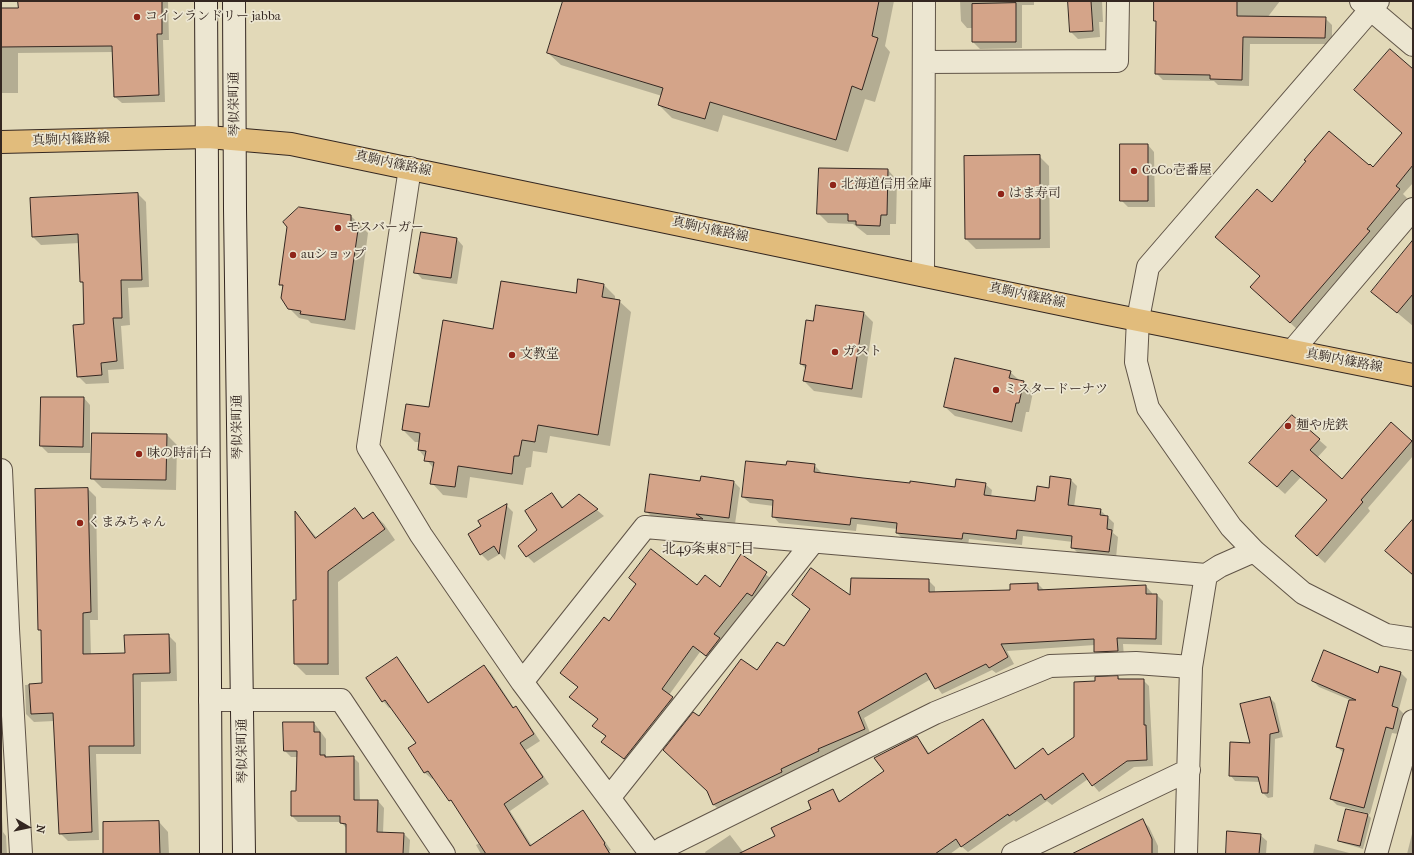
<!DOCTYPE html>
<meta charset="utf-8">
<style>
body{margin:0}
#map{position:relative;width:1414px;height:855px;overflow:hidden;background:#e2d9b8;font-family:"IM FELL French Canon",serif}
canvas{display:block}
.frame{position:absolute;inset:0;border:2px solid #342721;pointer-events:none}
.north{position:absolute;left:8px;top:807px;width:40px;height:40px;-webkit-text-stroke:3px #ece6d1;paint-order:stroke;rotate:99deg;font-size:11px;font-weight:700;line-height:16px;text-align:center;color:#342721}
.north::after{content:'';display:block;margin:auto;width:14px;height:18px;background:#342721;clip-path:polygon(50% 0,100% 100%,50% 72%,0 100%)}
</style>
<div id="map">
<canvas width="1414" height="855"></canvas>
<div class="frame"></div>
<div class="north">N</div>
</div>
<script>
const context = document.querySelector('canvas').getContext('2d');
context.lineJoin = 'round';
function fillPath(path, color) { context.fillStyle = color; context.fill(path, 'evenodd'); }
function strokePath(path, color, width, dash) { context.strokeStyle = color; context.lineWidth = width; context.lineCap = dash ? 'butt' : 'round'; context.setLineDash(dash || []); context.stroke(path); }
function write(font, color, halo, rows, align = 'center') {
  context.font = font + ' "IM FELL French Canon","Noto Serif JP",serif'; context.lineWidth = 3.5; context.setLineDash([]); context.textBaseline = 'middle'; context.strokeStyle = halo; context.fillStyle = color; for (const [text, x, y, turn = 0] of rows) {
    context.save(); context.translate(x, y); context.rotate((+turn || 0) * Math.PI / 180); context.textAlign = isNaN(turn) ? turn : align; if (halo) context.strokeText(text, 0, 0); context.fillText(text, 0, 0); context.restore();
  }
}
const shadow = new Path2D(`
 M19,1H168L169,40H163L165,102L122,103L115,97L114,52L18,53V93H1V9H19Z
 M564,1H894L885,46L890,52L875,102L865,99L848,152L723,115L718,132L672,118L659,105L662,96L561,65L548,53Z
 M960,1H1034V5H1022V48L980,49L973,42V28H967L961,21Z
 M1069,1H1102L1103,22H1099L1100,37L1078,39L1071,32Z
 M1156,1H1280L1267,18H1325L1332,25V44H1250L1249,86L1218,85L1214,81L1163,80L1156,73Z
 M1413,70V183L1403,194L1407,198L1374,237L1377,240L1298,330L1251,287L1261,277L1217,237L1272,204L1369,167L1373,168L1403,133Z
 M1148,145L1154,152L1155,207H1128L1121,200Z
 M1039,156L1049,166L1050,248L976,249L966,239Z
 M888,170L897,180L896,224H890V235H867L853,224L828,223L818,213Z
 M138,194L146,202L149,287L128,288L130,325L121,326L124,369L108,370L109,383L86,384L78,376L85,325L84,284L81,282L80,243L41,245L33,237Z
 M351,216L368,233L355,330L311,323L308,320L299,318L289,308L284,288L280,284Z
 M457,239L463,246L457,284L422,279L416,272Z
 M1413,262V326L1382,300Z
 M603,284L615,296V300L619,301L631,312L610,446L550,436L547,453L533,451L531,467L526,468L523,485L470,477L467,498L443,495L432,483L434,469L419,450L420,442H415L403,430L430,408L494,330Z
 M863,312L873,322L862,398L814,391L804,381L806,369L801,364L814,322Z
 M1010,372L1033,392L1029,412H1026L1022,432L955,416L945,407Z
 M84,398L90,405V453H48L41,446Z
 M1391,424L1413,443V456L1368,508L1370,511L1325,563L1304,544L1328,501L1301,477L1285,494L1258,470L1319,440L1327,447L1317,458L1343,480Z
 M167,435L177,445L176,490L102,488L92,478Z
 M814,465L821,472V474L956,488L985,484L992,490L991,497L1036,502L1050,489L1071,480L1077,486L1074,507L1100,510L1114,523L1113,533L1118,537L1116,558L1079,554L1072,547L1073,542L1023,536L1022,545L969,539L968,545L903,539L897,533V529L857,524L856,531L779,523L773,516L774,506L750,503L743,497L787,466Z
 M701,482H734L740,488L735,524L703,520L708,525L653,518L646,511Z
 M88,489L96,497L98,620H90L91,655L126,654L168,635L176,643L177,681L141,682V754H96L99,840L68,841L60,833L54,721L34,722L26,714L25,685L43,684L42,632L39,629Z
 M552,494L564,508L579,495L604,516L534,563L527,556Z
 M507,506L513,512L505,560L500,554L488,561L481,554L482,526Z
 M355,509L364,519L373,513L384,524L395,540L338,582L339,675H306L295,664L297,601L296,513L317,538Z
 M741,556L773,580L713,662L700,652L669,695L679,704L631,765L603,742L606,737L594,726L599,720L571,697L578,687L561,673L609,622L697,586L720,589Z
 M928,580L935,587V593L1011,591L1038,584L1044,590L1146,586L1152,593V595H1157L1163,601L1162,645L1123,644L1124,657L1102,658L1095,652V645L1007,651L1014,664L996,673L992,670L942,694L931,679L864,718L871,735L823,755L824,757L720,811L714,805L708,792L699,717L757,672L784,648L811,610L793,595L851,597Z
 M397,658L403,665L429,704L484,667L491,673L514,708L522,714L540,741L526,750L549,784L510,811L532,846L583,811L611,850L609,851L611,854H481L476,845L480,843L456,807L434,778L432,779L425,773L409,748L417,743L391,707L389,708L383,701Z
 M1381,667L1401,673L1407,679L1399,709L1404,714L1398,734L1392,733L1370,814L1337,805L1331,799L1344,753L1337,747L1350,700L1319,687L1313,681L1379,674Z
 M1118,677L1121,680H1143L1149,686L1153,766L1134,767L1099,792L1088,779L1052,805L1047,801L1016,822L1014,820L968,852L961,846L950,854H706L705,852L730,835L743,852L777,837L813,809L832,791L841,802L885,771L917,737L930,754L983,720L989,726L1016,769L1043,750L1049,756L1075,737L1096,682Z
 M1,689L7,722H1Z
 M1270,698L1275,703L1283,737L1275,739L1273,797L1268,798L1263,793L1260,782L1235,781L1230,775L1251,744Z
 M314,723L326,739V758L353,757L359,763L360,801H378L384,808L383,833L404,834L410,840L409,854H347V829L341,822H298L292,816L297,792L298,757H291L285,751Z
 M1,801L3,832L6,836L7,854H1Z
 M1347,810L1368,815L1371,818L1363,849L1343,843L1339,840Z
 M1142,820L1149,827L1158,846V854H1089Z
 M159,822L168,832L169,854H104Z
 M1413,830V854H1407Z
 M1260,835L1267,841L1266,854H1227Z
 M1315,844L1353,854H1354H1313Z`);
const building = new Path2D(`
 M18,1H162V34H157L159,95L114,97L112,46L1,47V8H18Z
 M563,1H879L872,36L878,38L862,90L852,86L836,140L710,102L705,119L673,110L658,105L663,88L547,53Z
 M1068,1H1091L1093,31L1070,32Z
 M1154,1H1237V16L1326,17L1325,38L1243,37L1242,80L1210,79V75L1155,74L1156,21H1154Z
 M1016,3V42H972V4Z
 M1390,49L1413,69V165L1396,186L1400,189L1367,229L1370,231L1290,323L1250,287L1260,276L1215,237L1257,189L1272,202L1306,161L1304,160L1329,131L1369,165L1370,164L1373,167L1402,133L1354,90Z
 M1120,144H1148V201H1120Z
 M1040,155V239H965L964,156Z
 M819,168L888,169L887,215H881L880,226L856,225V221H848V214H817Z
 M138,193L142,280H121L122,318H113L117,361L101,363L102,375L77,377L73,325L84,324L83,282H80L78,234L32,237L30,198Z
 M299,207L351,215V222L359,223L345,320L300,314L301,311L288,309L281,298L283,285H279L287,227L283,222Z
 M421,232L457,238L451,278L414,273Z
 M1413,240V294L1397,313L1371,292Z
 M578,279L604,284L602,297L620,300L598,435L538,425L535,442L522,440L519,456H514L512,474L458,466L455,487L430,484L434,462L424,461L426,451L418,450L420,433L402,430L406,404L429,407L443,320L493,329L501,281L576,293Z
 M816,305L864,312L852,389L803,381L806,365L800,364L806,320L813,321Z
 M955,358L1011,371L1009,378L1024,381L1019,403H1016L1012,422L944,407Z
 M41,397H84L83,447L40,446Z
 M1292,415L1320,439L1310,450L1342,479L1391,422L1412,441L1361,500L1363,502L1317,556L1295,536L1327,500L1292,470L1277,487L1249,463Z
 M92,433L167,434L166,480L91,479Z
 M746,461L786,465L787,461L815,464L814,472L863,478L910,483V481L955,487L956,479L986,483L984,495L1035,501L1037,486L1049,488L1050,476L1071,479L1068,505L1101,509L1100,515L1108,516L1107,529L1112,530L1109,552L1071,548L1072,536L1017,530L1016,539L963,533L962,539L896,533L897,523L851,518L850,525L772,517L773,500L742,497Z
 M650,474L700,481L701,476L734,481L729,518L696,514L703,519L645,512Z
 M88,488L91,612L83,613V654L125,653L124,635L169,634L170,673L133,674L134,746H89L92,832L59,834L53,713L31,714L29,684L42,683L41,630H38L35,489Z
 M552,493L562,508L579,494L598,509L526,557L518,546L537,530L525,511Z
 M507,504L499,554L494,546L480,555L468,534L481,526L478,521Z
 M355,508L363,519L373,512L385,529L328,571V664H294L293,600H296L295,511L315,538Z
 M1413,519V575L1385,551Z
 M651,549L697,585L705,575L720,587L741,554L767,572L752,596L747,593L714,634L720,638L706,656L693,646L662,689L673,697L624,759L601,742L606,736L592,726L598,719L569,697L578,687L560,673L604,617L609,621L636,584L629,578Z
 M811,568L850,595L851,578L929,579V592L1010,590V584L1038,583V590L1146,585V594H1157L1156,639L1117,638L1118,651L1094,652V639L1001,644L1008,657L989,668L986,664L935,689L926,673L858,712L865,729L818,749L819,751L781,769L782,772L713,805L707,791L663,750L693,712L699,716L741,659L757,670L777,642L784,646L810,609L792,595Z
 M1324,650L1378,673L1380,666L1401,672L1392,706L1398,708L1393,729L1386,727L1364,808L1330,799L1344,749L1336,747L1349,700H1356L1312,681Z
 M397,657L428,703L484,665L513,708L516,706L534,734L520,743L543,777L504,804L530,846L583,810L605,843L604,844L610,854H486L451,800L449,801L428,771L424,773L408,748L416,743L385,700L382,702L366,678Z
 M1118,676V679H1144V725H1146L1147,760L1127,761L1092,786L1083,773L1045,800L1041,794L1009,816L1008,814L961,847L956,839L935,854H738L775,836L771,828L811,809L808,801L833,789L839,802L884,771L874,758L917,736L928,754L983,719L1015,769L1043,748L1048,755L1074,737V682L1095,681V677Z
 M1270,697L1279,732L1270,734L1268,793H1262L1258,777L1229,776L1230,742L1250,743L1240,704Z
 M283,722H314V732H320V755H325V757L354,756V800H378L377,832L404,833L403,854H346V824L340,823V816H291V791H296L297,751H284Z
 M1346,809L1368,814L1360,846L1338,841Z
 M1143,819L1152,839V854H1072Z
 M159,821L160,854H103V822Z
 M1227,831L1261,834L1259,854H1226Z`);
const street = new Path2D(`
 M1361,1L1413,45
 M1378,1L1148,267L1138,319L1136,362L1148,408L1231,527L1254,551L1303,593L1386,635L1413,639
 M924,62L1117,61L1118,1
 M410,168L368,447L421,535L522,682L651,854
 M923,275L924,1
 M1293,350L1413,209
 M1,470L8,629L21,854
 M522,682L645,527L1206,575
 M210,700H341L444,854
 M609,798L813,542
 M655,854L663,848L935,713L1050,666L1136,663L1191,667
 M1013,854L1189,770
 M1186,854L1191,667L1206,575L1220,566L1254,551
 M1376,854L1413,721`);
const secondary = new Path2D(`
 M206,1L211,854
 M234,1L235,209L244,854`);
const primary = new Path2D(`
 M1,142L208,137L291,144L1103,313L1413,375`);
const markers = [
 [137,17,4,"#8f2418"],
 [1134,171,4,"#8f2418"],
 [833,185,4,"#8f2418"],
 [1001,194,4,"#8f2418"],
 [338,228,4,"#8f2418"],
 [293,255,4,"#8f2418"],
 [835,352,4,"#8f2418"],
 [512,355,4,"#8f2418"],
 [996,390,4,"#8f2418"],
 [1288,426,4,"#8f2418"],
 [139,454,4,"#8f2418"],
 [80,523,4,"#8f2418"]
];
const poiNames = [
 ["コインランドリー jabba",145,17],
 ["CoCo壱番屋",1142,171],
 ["北海道信用金庫",841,185],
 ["はま寿司",1009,194],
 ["モスバーガー",346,228],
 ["auショップ",301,255],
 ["ガスト",843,352],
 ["文教堂",520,355],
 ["ミスタードーナツ",1004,390],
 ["麺や虎鉄",1296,426],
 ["味の時計台",147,454],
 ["くまみちゃん",88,523]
];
const streetNames = [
 ["琴似栄町通",235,104,-91],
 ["真駒内篠路線",71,140,-2],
 ["真駒内篠路線",393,164,12],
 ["真駒内篠路線",710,230,12],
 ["真駒内篠路線",1027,296,12],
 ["真駒内篠路線",1344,361,11],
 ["琴似栄町通",238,427,-91],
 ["琴似栄町通",243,751,-91]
];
const neighbourhoodNames = [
 ["北49条東8丁目",708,550]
];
fillPath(shadow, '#0003');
fillPath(building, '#d4a489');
strokePath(building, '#342721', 1);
strokePath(street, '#605447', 24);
strokePath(secondary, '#342721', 24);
strokePath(primary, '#342721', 24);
strokePath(street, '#ece6d1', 22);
strokePath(secondary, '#ece6d1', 22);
strokePath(primary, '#e1bc7c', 22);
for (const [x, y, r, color] of markers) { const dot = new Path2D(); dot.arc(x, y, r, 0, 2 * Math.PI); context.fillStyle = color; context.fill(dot); strokePath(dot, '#ece6d1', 1.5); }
write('13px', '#342721', '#ece6d1', poiNames, 'left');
write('13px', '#342721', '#ece6d1', streetNames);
write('14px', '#342721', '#ece6d1', neighbourhoodNames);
</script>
